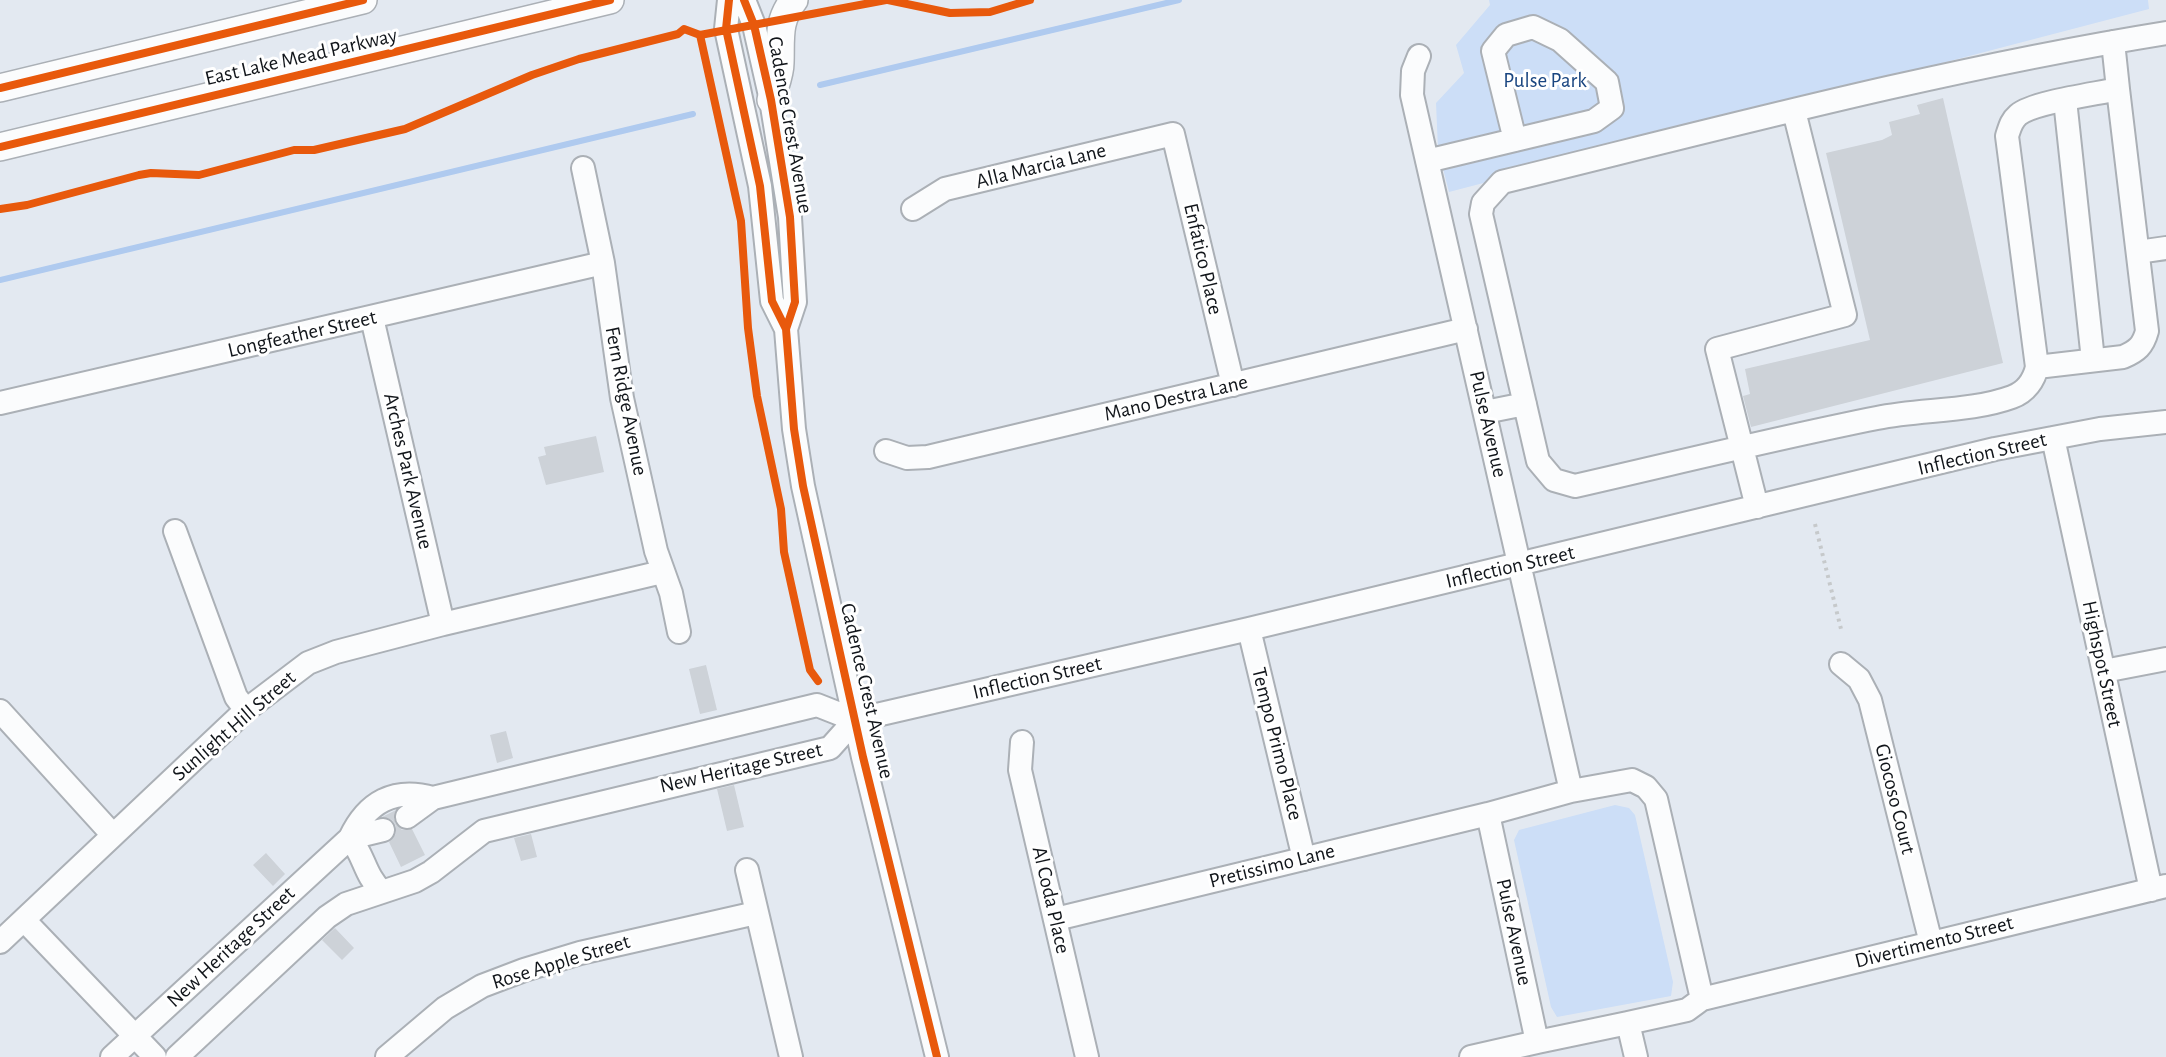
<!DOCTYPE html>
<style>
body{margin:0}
canvas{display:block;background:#e3e9f1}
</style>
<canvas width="2166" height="1057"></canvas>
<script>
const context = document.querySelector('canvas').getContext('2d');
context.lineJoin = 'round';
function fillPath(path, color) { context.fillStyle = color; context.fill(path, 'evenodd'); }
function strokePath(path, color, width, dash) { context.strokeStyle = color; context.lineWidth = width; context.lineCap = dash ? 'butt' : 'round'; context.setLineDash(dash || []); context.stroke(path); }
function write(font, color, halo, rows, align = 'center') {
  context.font = font + ' "Alegreya Sans",sans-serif'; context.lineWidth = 6; context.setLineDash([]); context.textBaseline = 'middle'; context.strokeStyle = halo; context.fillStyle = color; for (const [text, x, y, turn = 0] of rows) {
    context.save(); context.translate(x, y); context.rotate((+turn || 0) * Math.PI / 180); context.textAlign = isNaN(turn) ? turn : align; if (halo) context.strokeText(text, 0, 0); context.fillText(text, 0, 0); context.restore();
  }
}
const green = new Path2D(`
 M1489,0H2148L2149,9L1449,192L1438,149L1436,103L1464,73L1456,45L1490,5Z
 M1615,805L1629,808L1635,815L1673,982L1671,996L1557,1017L1551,1007L1514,840L1519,830Z`);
const stream = new Path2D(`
 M820,85L1179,0
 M0,280L693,114`);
const building = new Path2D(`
 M1943,98L2003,363L1751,427L1743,396L1750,394L1745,369L1870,340L1826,153L1882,140L1892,135L1889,122L1920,114L1917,105Z
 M596,436L604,472L546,485L538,457L546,455L544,447Z
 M706,665L717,710L700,714L689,669Z
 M506,731L513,758L497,763L490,735Z
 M734,785L744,827L727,831L717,789Z
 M396,810L394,818L396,824L402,830L412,829L425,855L401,867L389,842L396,834V826L392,820L382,817Z
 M531,834L537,857L521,861L514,838Z
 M266,853L285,874L273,886L253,865Z
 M335,928L354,948L342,960L322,940Z`);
const path = new Path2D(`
 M1815,524L1841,629`);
const minor = new Path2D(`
 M729,0L726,29L760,186L772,301L786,329
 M744,0L754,25L771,100L790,217L795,302L786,329L794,429L803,486L863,757L937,1057
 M2113,42L2118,89
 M1419,56L1413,71L1412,95L1571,791L1632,780L1646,787L1656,799L1702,999L1687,1010L1628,1023L1636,1057
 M2065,100L2093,360
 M1427,161L1594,121L1612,108L1607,82L1560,40L1533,27L1506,35L1493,51L1515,140
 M583,168L603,263L622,398L656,551L671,593L679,632
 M913,209L945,189L1173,134L1233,385
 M2138,252L2166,248
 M372,318L443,624
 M2037,367L2123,357C2137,351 2143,346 2147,331L2118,89C2096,94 2033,102 2018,115C2011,121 2010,127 2007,136L2037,367C2034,380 2026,392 2012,397C1971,412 1921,409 1877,418C1776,438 1676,463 1575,486L1554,480L1538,461L1481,214L1483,203L1502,182C1722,128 1942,69 2166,33
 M0,403L603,263
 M1485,412L1525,404
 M2053,438L2151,890
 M886,451L907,458L928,457L1466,329
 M1757,507L1717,349L1845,315L1794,111
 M175,531L236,697L246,710
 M1249,629L1304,859
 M1841,664L1859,679L1870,700L1931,943
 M2104,671L2166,659
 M0,711L112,834
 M855,720L1249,629L1995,449L2100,429L2166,422
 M1022,742L1020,770L1087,1057
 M1571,791L1488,814L1537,1042L1628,1023
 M407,817L433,798
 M747,870L791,1057
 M382,892C364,874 365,857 350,838C367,802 394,787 433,798L817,705L855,720
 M1056,919L1488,814
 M24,920L155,1057
 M0,942L246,710L308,663L336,652L443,624L662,572
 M1702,999L2166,886
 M112,1057L350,838L383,830
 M177,1057L327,917L346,904L415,881L431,872L484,831L830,748L855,720
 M387,1057L445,1008L482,986L524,970L580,953L756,913
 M1471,1057L1537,1042`);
const major = new Path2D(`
 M0,88L363,0
 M771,100C774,88 780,75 780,63C781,39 777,21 794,0
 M0,147L610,0`);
const cycleway = new Path2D(`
 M729,0L726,29L760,186L772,301L786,329
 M744,0L754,25L771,100L790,217L795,302L786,329L794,429L803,486L863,757L937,1057
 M888,0L950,13L990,12L1030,0
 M700,35L741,221L748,328L757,396L781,509L784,552L810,670L818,681
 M0,88L363,0
 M0,147L610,0
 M0,209L27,205L139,175L151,173L199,175L294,150H314L405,129L532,75L579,59L678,34L684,29L700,35L886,0`);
const streetNames = [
 ["East Lake Mead Parkway",301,57,-13],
 ["Cadence Crest Avenue",790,125,80],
 ["Alla Marcia Lane",1041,166,-14],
 ["Enfatico Place",1203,259,77],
 ["Longfeather Street",302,334,-13],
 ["Mano Destra Lane",1176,398,-13],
 ["Fern Ridge Avenue",626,401,79],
 ["Pulse Avenue",1488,424,77],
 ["Inflection Street",1982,454,-13],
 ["Arches Park Avenue",408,471,77],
 ["Inflection Street",1510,567,-13],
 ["Highspot Street",2102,664,78],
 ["Inflection Street",1037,678,-13],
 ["Cadence Crest Avenue",867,691,77],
 ["Sunlight Hill Street",234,726,-41],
 ["Tempo Primo Place",1277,744,76],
 ["New Heritage Street",741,768,-13],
 ["Giocoso Court",1895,799,76],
 ["Pretissimo Lane",1272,866,-14],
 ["Al Coda Place",1051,900,77],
 ["Pulse Avenue",1514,932,78],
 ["Divertimento Street",1934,942,-14],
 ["New Heritage Street",231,947,-43],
 ["Rose Apple Street",561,962,-17]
];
const parkNames = [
 ["Pulse Park",1545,81]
];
fillPath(green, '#ccdef7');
strokePath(stream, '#afcaef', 6);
fillPath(building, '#cdd2d8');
strokePath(minor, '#abb0b6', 26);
strokePath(major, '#abb0b6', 30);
strokePath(path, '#c6c9cb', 4, [3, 4.5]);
strokePath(minor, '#fbfcfd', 22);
strokePath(major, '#fbfcfd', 27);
strokePath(cycleway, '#e8590c', 8);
write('21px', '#11151a', '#fff', streetNames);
write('21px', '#194580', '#fff', parkNames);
</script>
